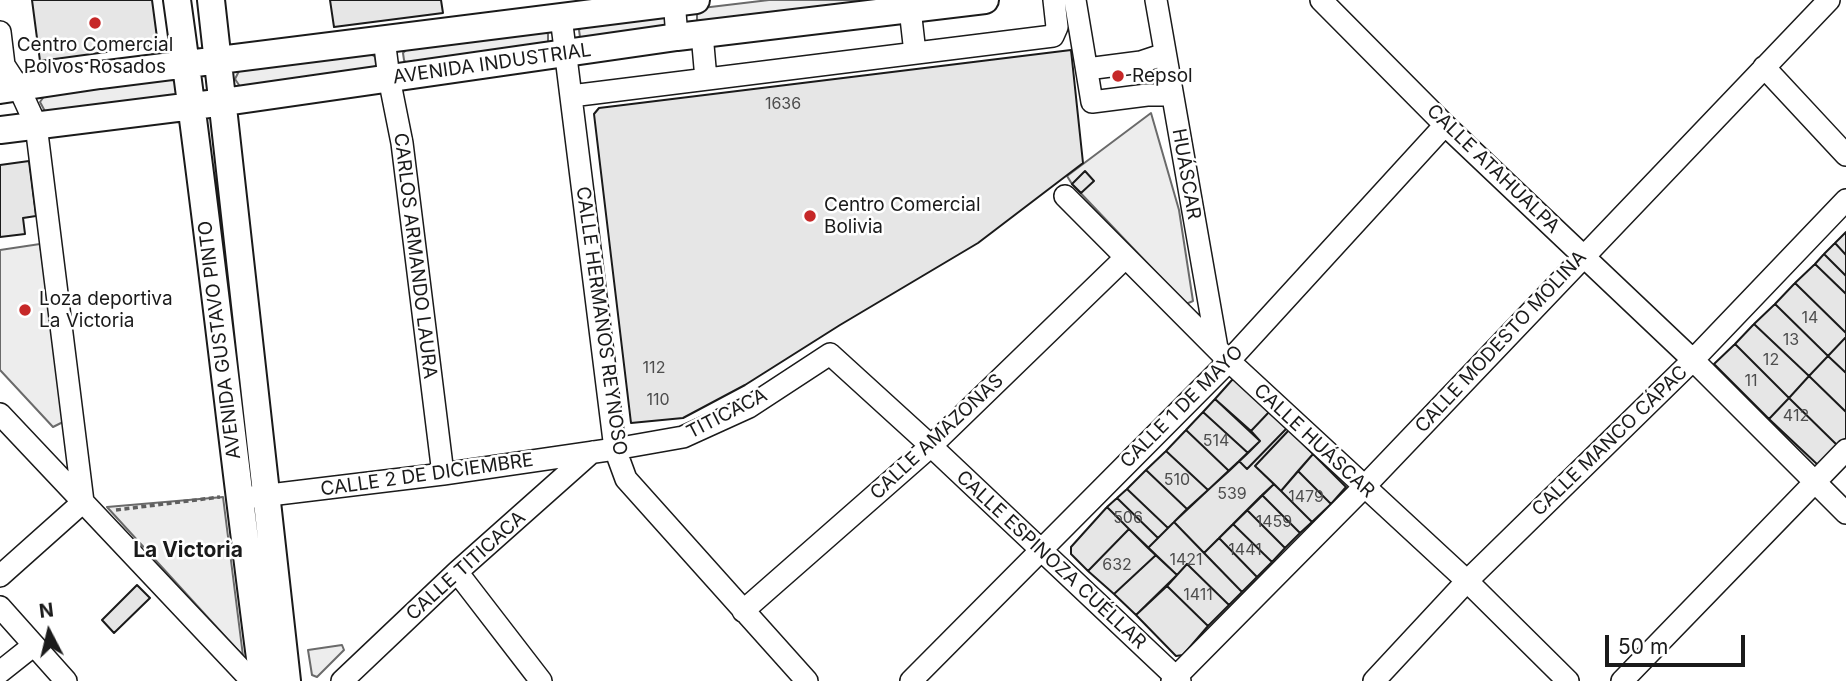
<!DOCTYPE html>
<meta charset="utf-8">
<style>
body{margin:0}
#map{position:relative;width:1846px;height:681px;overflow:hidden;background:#fff;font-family:Inter,sans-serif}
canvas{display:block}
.north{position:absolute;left:14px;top:597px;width:70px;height:70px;-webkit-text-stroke:5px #fff;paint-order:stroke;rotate:353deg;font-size:19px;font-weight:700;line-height:28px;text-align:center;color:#1a1a1a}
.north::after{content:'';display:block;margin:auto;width:24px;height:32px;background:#1a1a1a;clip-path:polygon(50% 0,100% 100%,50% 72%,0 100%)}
.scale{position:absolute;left:1605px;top:635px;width:140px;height:32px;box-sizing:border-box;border:4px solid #1a1a1a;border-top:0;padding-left:9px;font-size:21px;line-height:24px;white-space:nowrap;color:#1a1a1a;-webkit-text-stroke:5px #fff;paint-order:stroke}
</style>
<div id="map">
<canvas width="1846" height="681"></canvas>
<div class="north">N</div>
<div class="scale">50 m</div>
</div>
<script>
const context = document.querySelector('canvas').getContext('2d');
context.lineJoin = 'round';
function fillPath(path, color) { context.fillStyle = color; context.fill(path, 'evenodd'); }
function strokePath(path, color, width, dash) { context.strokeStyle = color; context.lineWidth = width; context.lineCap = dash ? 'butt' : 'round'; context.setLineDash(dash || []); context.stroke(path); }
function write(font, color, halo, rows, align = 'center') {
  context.font = font + ' Inter,sans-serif'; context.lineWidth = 5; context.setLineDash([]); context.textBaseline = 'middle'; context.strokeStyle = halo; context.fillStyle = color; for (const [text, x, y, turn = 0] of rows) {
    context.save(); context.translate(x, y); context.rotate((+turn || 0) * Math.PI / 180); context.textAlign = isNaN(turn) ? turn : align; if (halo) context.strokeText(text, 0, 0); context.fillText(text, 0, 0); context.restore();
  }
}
const built = new Path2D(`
 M769,0H905L702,27L697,21V14L702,8Z
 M663,14L669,26L584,43L580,37L579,30L584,24Z
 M543,30L548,34V43L408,66L404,60L403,53L408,48Z
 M370,53L375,57L376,65L374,70L241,88L235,79L240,69Z
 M172,78L176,83L178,94L174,98L47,115L40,102L45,95Z
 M1151,113L1179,210L1193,301L1186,304L1072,184L1067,176Z
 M40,244L65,421L53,427L0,370V250Z
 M223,497L243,656L107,507Z
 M342,645L344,650L317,677L312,675L308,650Z`);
const building = new Path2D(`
 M32,0H152L158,45L40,61Z
 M330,0H441L443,13L334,27Z
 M1071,50L1083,163L978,243L840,325L745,385L683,418L631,423L594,114L599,108Z
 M29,161L36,216L23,218L25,234L0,237V165Z
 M1085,171L1094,181L1081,193L1072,184Z
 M1846,232V255L1835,243Z
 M1835,243L1846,255V276L1824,254Z
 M1824,254L1846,276V294L1815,264Z
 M1815,264L1846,294V333L1795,283Z
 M1795,283L1846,333V337L1828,356L1775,304Z
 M1775,304L1828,356L1809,376L1754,324Z
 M1754,324L1809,376L1789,398L1735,344Z
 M1846,337V373L1828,356Z
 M1735,344L1789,398L1769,419L1714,364Z
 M1828,356L1846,373V412L1809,376Z
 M1809,376L1846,412V438L1838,446L1789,398Z
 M1232,380H1239L1270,411L1251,431L1215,399Z
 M1789,398L1838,446L1819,466L1769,419Z
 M1215,399L1260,441L1248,453L1203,412Z
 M1270,411L1287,428L1247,469L1239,461L1260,441L1251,431Z
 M1203,412L1248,453L1229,471L1186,430Z
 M1287,428L1289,430L1255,466L1274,484L1204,553L1174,522L1239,461L1247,469Z
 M1186,430L1229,471L1208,490L1166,451Z
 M1289,430L1313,454L1281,491L1255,466Z
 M1166,451L1208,490L1187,509L1146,470Z
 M1313,454L1346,487L1331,504L1298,471Z
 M1146,470L1187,509L1168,528L1127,489Z
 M1298,471L1331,504L1312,522L1281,491Z
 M1274,484L1312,522L1300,533L1262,495Z
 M1127,489L1168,528L1158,538L1117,498Z
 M1262,495L1300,533L1285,548L1247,510Z
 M1117,498L1158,538L1148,548L1107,507Z
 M1107,507L1129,529L1088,571L1071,554V547Z
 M1247,510L1285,548L1272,562L1233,524Z
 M1174,522L1242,592L1229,605L1187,564L1177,575L1148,548Z
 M1233,524L1272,562L1257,577L1219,538Z
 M1129,529L1156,555L1114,594L1088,571Z
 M1219,538L1257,577L1242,592L1204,553Z
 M1156,555L1177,575L1136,615L1114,594Z
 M1187,564L1229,605L1208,626L1167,586Z
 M137,585L150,598L114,633L102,620Z
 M1167,586L1208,626L1183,655L1176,656L1136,615Z`);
const path = new Path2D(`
 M116,510L220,497`);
const minor = new Path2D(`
 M674,0L677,37
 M1075,0L1092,102L1147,95H1172
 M1156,0L1217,348
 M1321,0L1445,125L1693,360L1846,513
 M910,9L915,53
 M561,17L615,449L626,479L807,681
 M0,32L4,65L19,88L36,125L83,502L0,576
 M702,34L706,79
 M384,39L389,78L402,143L443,474
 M1764,67L1846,155
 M1087,69L1141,62L1165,54
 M571,96L1053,36L1057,27L1054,0
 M1065,196L1229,361L1467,581L1568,681
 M0,414L252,681
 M253,497L443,474L615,449L683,437L749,407L830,354L931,446L1180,681
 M457,572L541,681
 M0,607L66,681
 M743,611L931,446L1125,258
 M0,672L34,645
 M342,681L457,572L592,452
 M911,681L1229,361L1445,125
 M1172,681L1364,487L1829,0
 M1374,681L1467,581L1693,360L1846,200
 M1622,681L1846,450`);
const major = new Path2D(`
 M177,0C209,227 233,454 263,681
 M211,0L287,681
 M0,90L100,75L696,0
 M0,130L217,103L677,37L985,0`);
const markers = [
 [95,23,7,"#c62828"],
 [1118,76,7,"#c62828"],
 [810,216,7,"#c62828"],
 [25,310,7,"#c62828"]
];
const numberNames = [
 ["1636",783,104],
 ["14",1810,318],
 ["13",1791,340],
 ["12",1771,360],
 ["112",654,368],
 ["11",1751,381],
 ["110",658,400],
 ["412",1796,416],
 ["514",1216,441],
 ["510",1177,480],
 ["539",1232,494],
 ["1479",1306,497],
 ["506",1128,518],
 ["1459",1274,522],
 ["1441",1245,550],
 ["1421",1186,560],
 ["632",1117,565],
 ["1411",1198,595]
];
const poiNames = [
 ["Centro Comercial",95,45,"center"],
 ["Polvos Rosados",95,67,"center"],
 ["Repsol",1132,76],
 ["Centro Comercial",824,205],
 ["Bolivia",824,227],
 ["Loza deportiva",39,299],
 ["La Victoria",39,321]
];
const streetNames = [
 ["AVENIDA INDUSTRIAL",492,64,-8],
 ["CALLE ATAHUALPA",1493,169,44],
 ["HUÁSCAR",1186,174,80],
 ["CARLOS ARMANDO LAURA",415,256,83],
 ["CALLE HERMANOS REYNOSO",601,321,82],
 ["AVENIDA GUSTAVO PINTO",220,340,-97],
 ["CALLE MODESTO MOLINA",1501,342,-47],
 ["CALLE 1 DE MAYO",1182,407,-45],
 ["TITICACA",727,414,-27],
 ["CALLE AMAZONAS",937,437,-43],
 ["CALLE HUÁSCAR",1314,441,43],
 ["CALLE MANCO CÁPAC",1610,441,-44],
 ["CALLE 2 DE DICIEMBRE",427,475,-8],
 ["CALLE ESPINOZA CUÉLLAR",1051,560,43],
 ["CALLE TITICACA",466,566,-42]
];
const neighbourhoodNames = [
 ["La Victoria",188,551]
];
fillPath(built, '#ededed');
strokePath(built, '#6a6a6a', 2);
fillPath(building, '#e6e6e6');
strokePath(building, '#1a1a1a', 2);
strokePath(minor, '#1a1a1a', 24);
strokePath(major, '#1a1a1a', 30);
strokePath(path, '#5f5f5f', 3.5, [5, 3.5]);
strokePath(minor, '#fff', 21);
strokePath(major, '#fff', 26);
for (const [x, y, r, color] of markers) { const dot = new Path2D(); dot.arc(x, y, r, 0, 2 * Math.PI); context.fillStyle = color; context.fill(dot); strokePath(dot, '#fff', 2.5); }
write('16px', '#4d4d4d', null, numberNames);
write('19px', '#1a1a1a', '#fff', poiNames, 'left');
write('19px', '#1a1a1a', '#fff', streetNames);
write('bold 21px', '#1a1a1a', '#fff', neighbourhoodNames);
</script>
